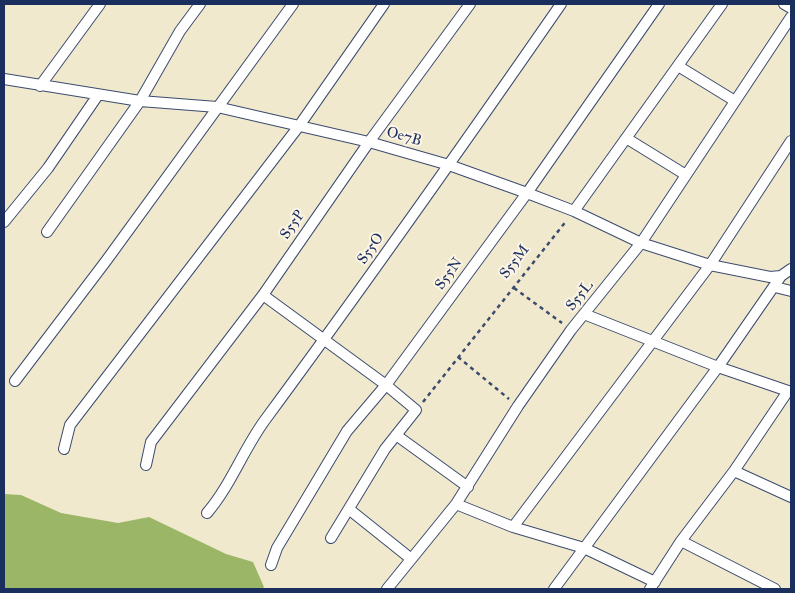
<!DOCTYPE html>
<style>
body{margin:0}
#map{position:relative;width:795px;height:593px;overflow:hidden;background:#f1e9cd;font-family:"IM FELL Great Primer",serif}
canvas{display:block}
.frame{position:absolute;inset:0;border:5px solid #1b2f5e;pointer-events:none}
</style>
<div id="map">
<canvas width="795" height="593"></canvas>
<div class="frame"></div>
</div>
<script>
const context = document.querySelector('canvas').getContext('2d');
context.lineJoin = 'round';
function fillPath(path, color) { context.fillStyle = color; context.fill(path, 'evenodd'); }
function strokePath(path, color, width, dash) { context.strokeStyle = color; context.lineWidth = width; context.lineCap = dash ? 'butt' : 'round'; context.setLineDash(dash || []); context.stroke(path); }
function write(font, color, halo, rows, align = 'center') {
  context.font = font + ' "IM FELL Great Primer",serif'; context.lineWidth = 4; context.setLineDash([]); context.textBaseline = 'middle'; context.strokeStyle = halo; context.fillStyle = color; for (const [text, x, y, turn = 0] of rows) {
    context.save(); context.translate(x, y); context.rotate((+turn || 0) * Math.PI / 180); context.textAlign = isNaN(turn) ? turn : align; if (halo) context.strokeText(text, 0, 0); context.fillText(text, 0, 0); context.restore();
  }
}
const forest = new Path2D(`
 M4,494L21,495L61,513L118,523L149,517L226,554L253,562L264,587L262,589H4Z`);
const path = new Path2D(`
 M514,288L562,323
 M458,357L509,399
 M423,402L567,220`);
const minor = new Path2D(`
 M784,4L791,8
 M678,66L735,101
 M4,79L140,101L217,107L369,142L449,165L527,193L574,211L641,243L710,265L770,277L781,276
 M40,86L100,4
 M626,138L686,175
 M574,211L722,4
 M4,222L48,168L98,95
 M47,232L140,101L180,31L200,4
 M775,287L791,291
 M263,295L386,385L416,410L385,449L331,538
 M584,314L718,367L791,392
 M15,381L106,261L293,4
 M396,435L468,487
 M64,449L70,425L299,126L384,4
 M146,465L151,442L263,295L369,142L470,4
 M734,471L791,497
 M456,504L513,527L584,548L655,582
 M350,510L410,558
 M207,513C231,485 243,450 265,420C366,283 464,144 561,4
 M513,527L710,265L791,141
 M681,541L775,589
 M271,565L277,548L347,431L386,385L527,193L659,4
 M387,589L456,504L518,406L571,330L641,243L791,17
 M554,589L718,367L781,276L791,269
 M650,589L681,541L734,471L788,391`);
const streetNames = [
 ["Oe7B",404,137,16],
 ["S55P",293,225,-55],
 ["S55O",371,249,-55],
 ["S55M",515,262,-52],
 ["S55N",449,274,-54],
 ["S55L",580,296,-51]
];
fillPath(forest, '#9bb667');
strokePath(minor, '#3b4b6f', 12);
strokePath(path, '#3b4b6f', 2.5, [4, 4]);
strokePath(minor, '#fff', 10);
write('15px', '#1b2f5e', '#fcf5e5', streetNames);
</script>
